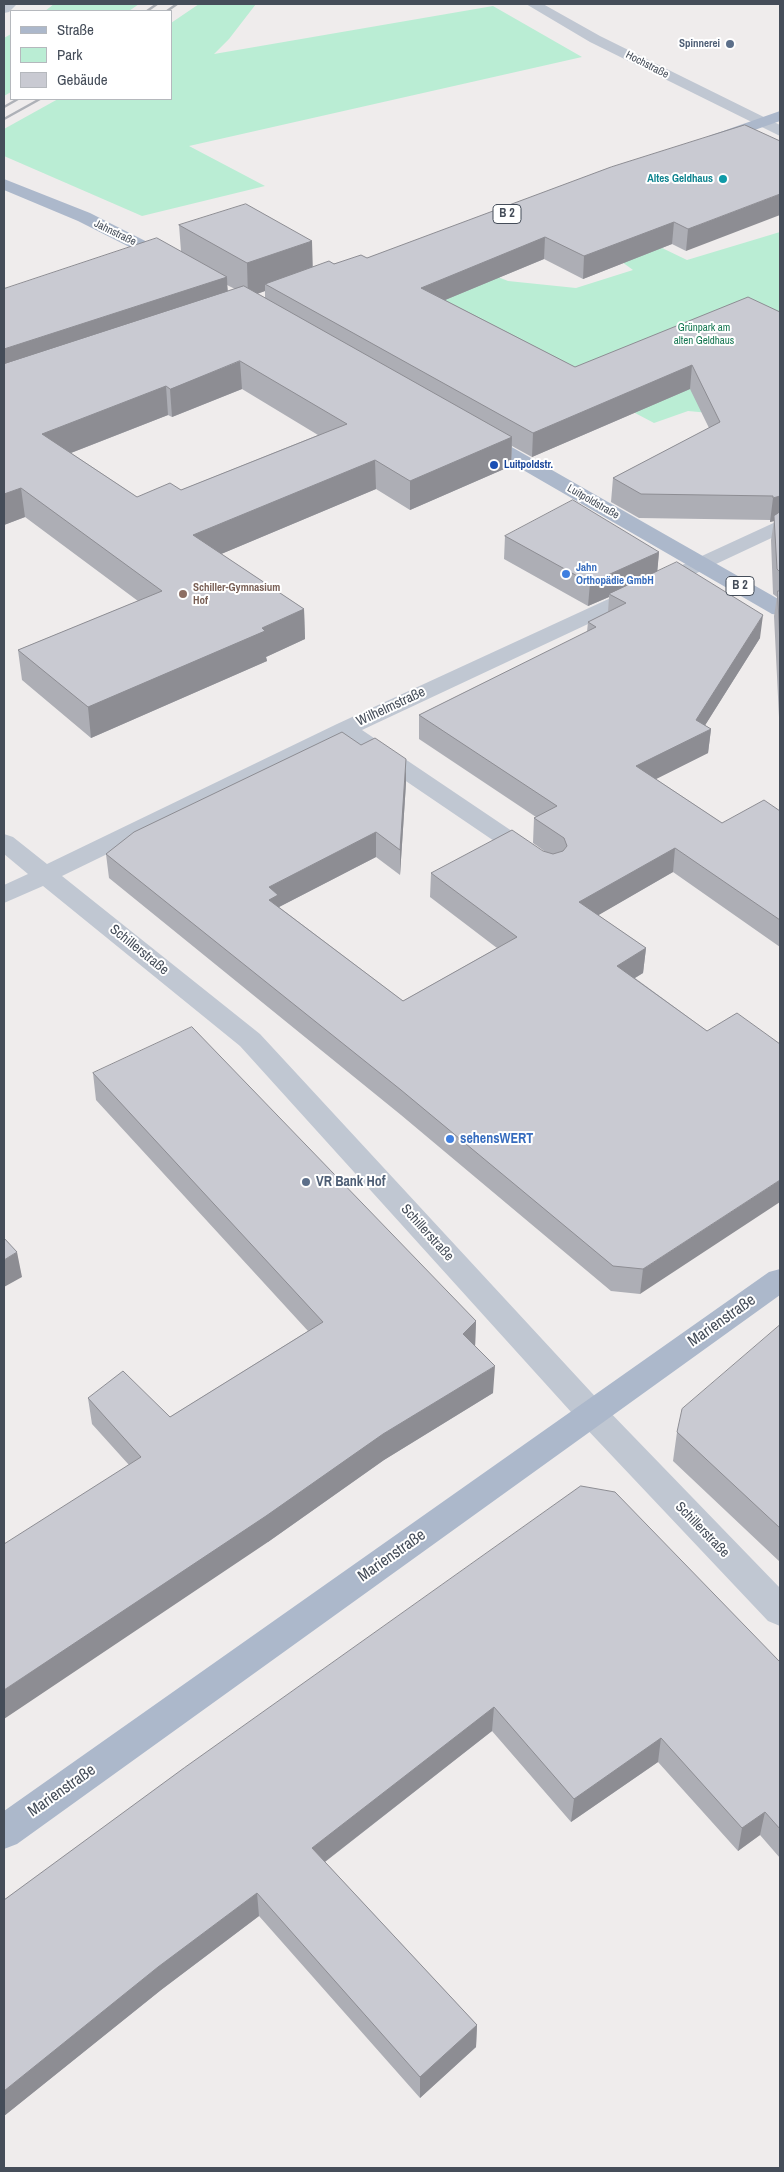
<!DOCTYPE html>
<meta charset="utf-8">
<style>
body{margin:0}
#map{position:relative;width:784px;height:2172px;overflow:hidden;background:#efecec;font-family:"Archivo Narrow",sans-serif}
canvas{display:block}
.frame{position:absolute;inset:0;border:5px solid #454d59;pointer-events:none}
.legend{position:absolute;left:10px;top:10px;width:162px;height:90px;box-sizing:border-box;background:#fff;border:1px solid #b5b8bd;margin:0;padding:6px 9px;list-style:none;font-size:15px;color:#454d59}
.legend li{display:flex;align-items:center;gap:10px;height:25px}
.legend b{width:25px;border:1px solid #b5b8bd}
</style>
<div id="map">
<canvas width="784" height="2172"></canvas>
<div class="frame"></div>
<ul class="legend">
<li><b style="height:6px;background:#acb8cb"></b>Straße</li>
<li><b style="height:14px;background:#baedd4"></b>Park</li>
<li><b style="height:14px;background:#c9cad2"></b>Gebäude</li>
</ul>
</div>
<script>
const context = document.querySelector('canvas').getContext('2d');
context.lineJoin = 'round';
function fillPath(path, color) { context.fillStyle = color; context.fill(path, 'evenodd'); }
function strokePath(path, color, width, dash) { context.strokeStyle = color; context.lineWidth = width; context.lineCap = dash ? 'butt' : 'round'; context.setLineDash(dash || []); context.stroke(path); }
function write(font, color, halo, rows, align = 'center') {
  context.font = font + ' "Archivo Narrow",sans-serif'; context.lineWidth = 4; context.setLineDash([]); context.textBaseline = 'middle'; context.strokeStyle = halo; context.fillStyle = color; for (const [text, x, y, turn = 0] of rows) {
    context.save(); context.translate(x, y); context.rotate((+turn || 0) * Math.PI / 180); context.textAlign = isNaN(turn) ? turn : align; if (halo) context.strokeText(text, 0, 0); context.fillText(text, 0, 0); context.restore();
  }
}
const green = new Path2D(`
 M54,4H139L129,11H45Z
 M199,4H256L229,39L214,54L493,6L582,57L189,146L265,186L142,216L4,156V129L58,99H171V23Z
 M11,34V92L4,96V38Z
 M780,232V411L764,418L688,411L654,423L376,276L440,254L508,281L576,288L633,270L600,246L633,234L687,260Z`);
const minor = new Path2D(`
 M4,4H17L9,12L4,13Z
 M526,4H543L600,36L780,125V136L590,42Z
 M780,520V534L362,730L543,852L546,857L543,862L534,865L525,862L344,739L62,876L260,1034L603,1405L780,1588V1626L768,1621L581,1423L240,1046L43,886L4,903V885L28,874L4,854V834L13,837L47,864L337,724Z`);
const major = new Path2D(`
 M780,111V121L715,144L707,139L709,136Z
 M4,179L90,213L177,257L180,261L177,265H165L78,221L4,190Z
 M480,431L487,433L780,600V615L772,614L473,441L470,437L473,433Z
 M780,1269V1295L17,1844L4,1849V1811L769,1272Z`);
const rail = new Path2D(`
 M147,11L157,4
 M167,11L177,4
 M4,107L18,99
 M4,119L40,99`);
const wall = new Path2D(`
 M745,125L686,251L672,244L583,279L544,259L445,300L575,367L780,312V717H779L774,616L777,597L773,594L771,540L774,521L770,522V520L639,518L611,502L613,478L709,428L690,389L532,457L512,446L511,466L410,510L376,489L221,554L304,609L305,639L266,657L267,661L91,738L22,680L18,650L138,601L25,517L4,525V289L181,251L179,225L312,241V267L367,258ZM227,285L235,289L228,291ZM265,291V298L257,294ZM242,389L318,435L181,490L137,497L71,453L168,415L172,417Z
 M505,536L659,552L657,572L760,638L705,725L711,729L708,753L656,779L722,823L780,811V947L673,872L598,915L646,948L643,973L635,978L707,1031L640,1294L611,1291L401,1115L109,878L106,854L406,783L400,875L376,857L279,907L403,1001L497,948L430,897L431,873L543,851L547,853L533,843L534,818L536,817L419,739V715L587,632L588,622L608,612L609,597L588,606L504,559Z
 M93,1073L476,1321L475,1347L493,1393L384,1460L268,1542L129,1465L92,1424L88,1398L170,1417L308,1331L96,1100Z
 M780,1325V1562L673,1461L677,1432Z
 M581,1486L780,1662V1858L760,1835L738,1851L658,1762L571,1822L492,1731L325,1862L477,2025L476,2047L420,2098L259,1916L161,1990L4,2116V1900Z`);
const shadedWall = new Path2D(`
 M780,194V215L686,251L688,229Z
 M674,222L672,244L583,279L584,256Z
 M545,237L544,259L421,310V288Z
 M312,241L313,274L265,284V291L248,297L247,263Z
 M227,277L228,304L4,378V349Z
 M240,361L242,389L172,417L170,389Z
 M692,365L690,389L532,457L533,433Z
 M166,386L168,415L45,463L42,434Z
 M512,437L511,466L410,510V481Z
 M375,460L376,489L195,565L193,535Z
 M21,488L25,517L4,525V494Z
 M780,496V519L774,516V521L770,522L773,498Z
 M659,552L657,575L609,594V597L588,606L590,583Z
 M304,609L305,639L266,657L267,661L91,738L88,707Z
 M763,615L760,638L699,735L711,729L708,753L634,790L636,766L696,720Z
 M406,759V783L400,875V850Z
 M376,832V857L279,907L270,924L269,887Z
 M675,848L673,872L578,927L579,902Z
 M646,948L643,973L615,990L617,966Z
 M780,1180V1202L640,1294L643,1269Z
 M17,1252L22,1277L4,1287V1260Z
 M476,1321L475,1348L463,1334Z
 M495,1366L493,1393L384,1460L268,1542L4,1719V1690L383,1434Z
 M494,1707L492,1731L313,1871L312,1848Z
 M661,1738L658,1762L571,1822L574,1799Z
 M765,1812L760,1835L738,1851L742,1828Z
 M257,1893L259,1916L161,1990L4,2116V2091L158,1967Z
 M477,2025L476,2047L420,2098V2077Z`);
const building = new Path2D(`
 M745,125L780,141V194L688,229L674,222L584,256L545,237L421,288L575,367L748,297L780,312V496L773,498V496L641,494L613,478L720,422L692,365L533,433L265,284L329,261L334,264L361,255L367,258L611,167Z
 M246,204L312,241L247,263L179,225Z
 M157,238L227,277L4,349V289Z
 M244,286L512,437L410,481L375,460L193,535L304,609L262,628L265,631L88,707L18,650L162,591L21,488L4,494V364ZM240,361L347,424L181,490L170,483L137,497L42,434L166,386L170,389Z
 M573,500L659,552L590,583L505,536Z
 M780,512V572L777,569L774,516Z
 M677,562L763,615L696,720L711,729L636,766L722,823L764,800L780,811V920L675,848L579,902L646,948L617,966L707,1031L737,1013L780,1044V1180L643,1269L613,1266L401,1090L106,854L134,832L342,732L361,745L375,738L406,759L400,850L376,832L269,887L278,895L269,900L403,1001L517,937L431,873L512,830L543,851L553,854L563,851L567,846L564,838L534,818L557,806L419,715L596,627L588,622L626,603L609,594Z
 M778,591H780V645Z
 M192,1027L476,1321L463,1334L495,1366L383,1434L266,1516L4,1690V1544L141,1457L88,1398L123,1371L170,1417L323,1322L93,1073Z
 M4,1238L17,1252L4,1260Z
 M780,1325V1528L677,1432L682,1409Z
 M581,1486L615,1492L780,1662V1829L765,1812L742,1828L661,1738L574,1799L494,1707L312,1848L477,2025L420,2077L257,1893L158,1967L4,2091V1900L184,1768Z`);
const markers = [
 [730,44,5,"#5c6f8a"],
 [723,179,5,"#0f9aa8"],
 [494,465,5,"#1a4fb4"],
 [566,574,5,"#3f7fe0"],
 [183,594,5,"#8d6e63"],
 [450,1139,5,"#3f7fe0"],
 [306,1182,5,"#5c6f8a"]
];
const farServicenames = [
 ["Spinnerei",720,44]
];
const farStreetnames = [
 ["Hochstraße",647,65,27],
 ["Jahnstraße",115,233,26],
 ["Luitpoldstraße",593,502,30]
];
const farCulturenames = [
 ["Altes Geldhaus",713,179]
];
const farParknames = [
 ["Grünpark am",704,328],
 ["alten Geldhaus",704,341]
];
const farTransitnames = [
 ["Luitpoldstr.",504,465]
];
const farShopnames = [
 ["Jahn",576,568],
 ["Orthopädie GmbH",576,581]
];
const farEducationnames = [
 ["Schiller-Gymnasium",193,588],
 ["Hof",193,601]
];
const shields = [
 [507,214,28],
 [740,586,28]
];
const shieldNames = [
 ["B 2",507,214],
 ["B 2",740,586]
];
const streetNames = [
 ["Wilhelmstraße",391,707,-25],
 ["Schillerstraße",139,950,39],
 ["Schillerstraße",427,1233,48],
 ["Schillerstraße",702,1530,46]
];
const shopNames = [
 ["sehensWERT",460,1139]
];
const serviceNames = [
 ["VR Bank Hof",316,1182]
];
const nearStreetnames = [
 ["Marienstraße",722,1321,-35],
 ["Marienstraße",392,1556,-35],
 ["Marienstraße",62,1791,-35]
];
fillPath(green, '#baedd4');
fillPath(minor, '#c0c7d2');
fillPath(major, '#acb8cb');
strokePath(rail, '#aeb1b7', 2.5);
fillPath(wall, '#adaeb5');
fillPath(shadedWall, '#8d8d93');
fillPath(building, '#c9cad2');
strokePath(building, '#8d8d93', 1);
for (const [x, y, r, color] of markers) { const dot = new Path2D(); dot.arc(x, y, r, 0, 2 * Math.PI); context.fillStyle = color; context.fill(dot); strokePath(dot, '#fff', 2); }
write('bold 11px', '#4e5e75', '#fff', farServicenames, 'right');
write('11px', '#454d59', '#fff', farStreetnames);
write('bold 11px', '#0d838f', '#fff', farCulturenames, 'right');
write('11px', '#187854', '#fff', farParknames);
write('bold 11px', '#164399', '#fff', farTransitnames, 'left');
write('bold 11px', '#366cbe', '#fff', farShopnames, 'left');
write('bold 11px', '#785e54', '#fff', farEducationnames, 'left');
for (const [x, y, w] of shields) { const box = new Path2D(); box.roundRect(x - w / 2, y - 9.5, w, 19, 4); context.fillStyle = '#fff'; context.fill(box); strokePath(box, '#454d59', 1); }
write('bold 12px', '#454d59', null, shieldNames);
write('14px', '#454d59', '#fff', streetNames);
write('bold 14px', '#366cbe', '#fff', shopNames, 'left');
write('bold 14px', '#4e5e75', '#fff', serviceNames, 'left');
write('16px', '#454d59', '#fff', nearStreetnames);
</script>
